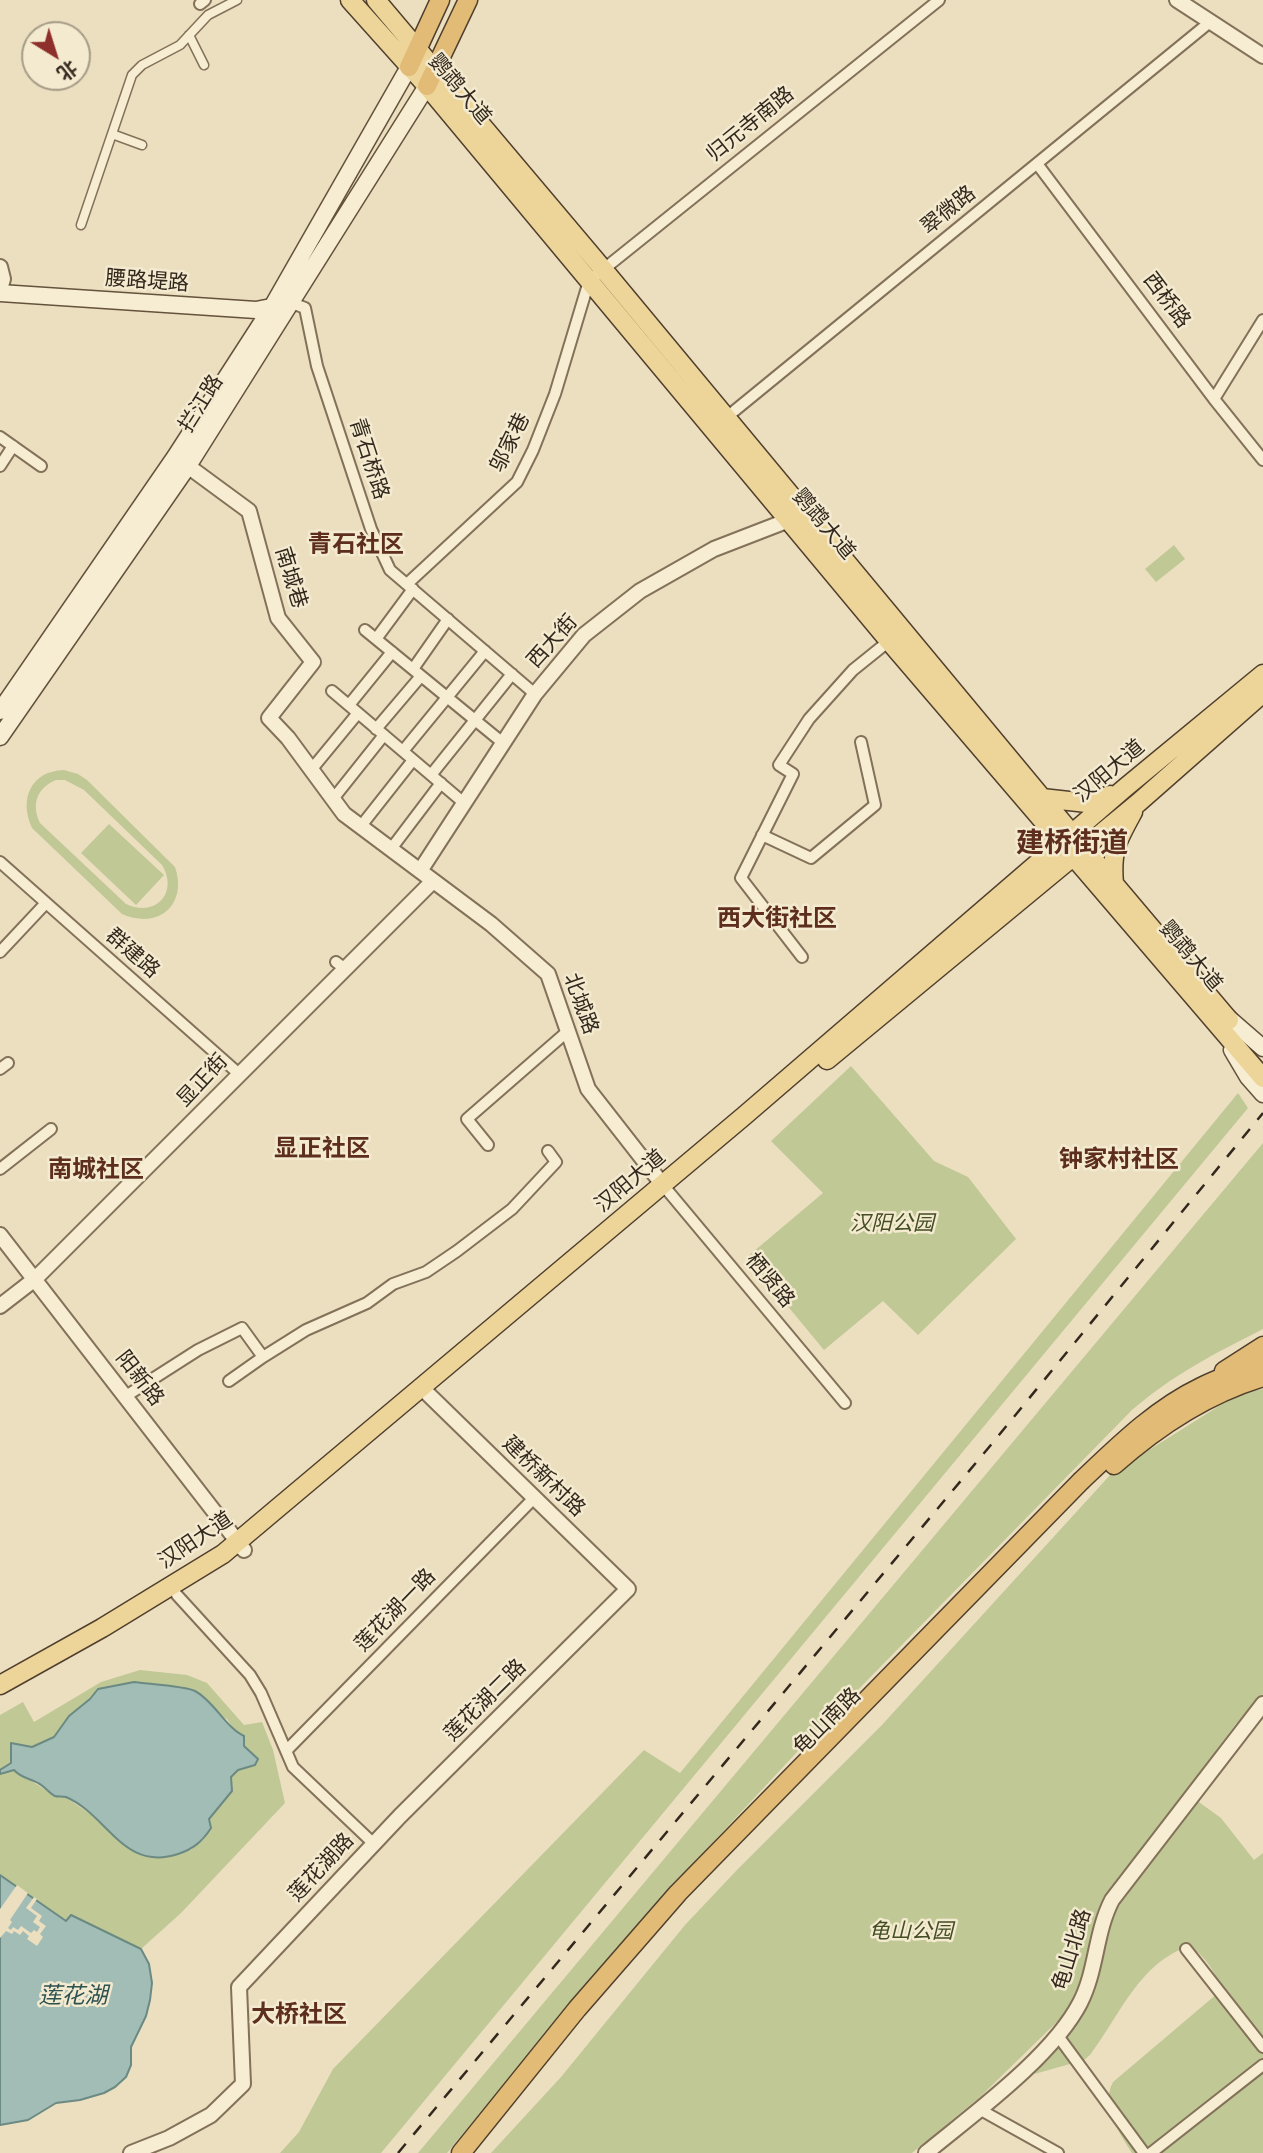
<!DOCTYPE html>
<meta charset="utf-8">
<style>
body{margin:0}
#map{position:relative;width:1263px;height:2153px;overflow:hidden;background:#ebdfc0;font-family:"Source Serif 4","Noto Sans SC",serif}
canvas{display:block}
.north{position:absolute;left:21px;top:21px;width:70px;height:70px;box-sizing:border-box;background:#f3eacf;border:2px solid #a69c88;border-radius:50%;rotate:142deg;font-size:19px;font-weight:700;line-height:28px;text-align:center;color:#33281d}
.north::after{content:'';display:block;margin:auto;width:24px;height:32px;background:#8e2f2c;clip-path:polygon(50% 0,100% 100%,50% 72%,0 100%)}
</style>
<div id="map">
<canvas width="1263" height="2153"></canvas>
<div class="north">北</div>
</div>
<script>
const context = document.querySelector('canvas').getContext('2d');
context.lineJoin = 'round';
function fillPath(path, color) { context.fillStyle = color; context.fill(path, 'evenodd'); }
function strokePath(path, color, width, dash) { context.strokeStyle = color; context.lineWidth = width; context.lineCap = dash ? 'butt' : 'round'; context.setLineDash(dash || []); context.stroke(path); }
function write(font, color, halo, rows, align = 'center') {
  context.font = font + ' "Source Serif 4","Noto Sans SC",serif'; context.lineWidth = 5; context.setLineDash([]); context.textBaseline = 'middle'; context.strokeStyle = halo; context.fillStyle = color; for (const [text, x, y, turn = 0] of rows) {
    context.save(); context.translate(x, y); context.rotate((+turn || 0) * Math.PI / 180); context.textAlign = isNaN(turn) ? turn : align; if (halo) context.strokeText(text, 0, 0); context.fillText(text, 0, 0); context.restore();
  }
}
const green = new Path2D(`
 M1174,545L1185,559L1156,582L1145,569Z
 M64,770L78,774L87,780L175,867C188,905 158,930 122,914L32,828C19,800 30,771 64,770ZM56,780H65L84,790L162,865C179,893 155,918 126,904L40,823C31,804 37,788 56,780Z
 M109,824L164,875L136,905L81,853Z
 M851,1066L934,1161L968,1177L1016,1239L918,1335L883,1301L824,1350L747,1257L823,1193L771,1141Z
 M1238,1093L1248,1108L381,2153H280L299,2132L333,2069L644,1750L680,1773Z
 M1263,1143V1329C1214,1354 1174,1374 1132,1410L798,1751L648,1912L447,2153H418Z
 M1263,1389V1694L1235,1725L1112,1890L1096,1918L1084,1972L1071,2003L1062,2017L980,2097L912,2153H491L561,2077L685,1925L736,1871L881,1726L1111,1474L1238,1394Z
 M140,1670L187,1675L207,1683L244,1725L262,1722L273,1750L285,1803L181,1913L141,1949L71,1915L66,1921L0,1875V1774L14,1770L55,1796L65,1797L104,1823L191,1850L204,1839L211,1828L209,1819L232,1791L231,1777L238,1770L255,1765L227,1719L134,1683L98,1689L90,1699L69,1716L54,1737L32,1747L11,1743V1763L0,1770V1715L23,1702L34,1722L101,1682Z
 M1196,1800L1221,1818L1254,1860L1263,1853V2153H1132C1120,2134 1100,2105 1113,2082L1218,1993C1221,1976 1203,1954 1189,1946C1139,1963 1120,2015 1090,2055L1084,2060L1038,2073L1033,2074L1031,2070L1082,2014L1093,1991L1115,1910Z`);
const water = new Path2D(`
 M134,1682C148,1684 185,1686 195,1691C214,1701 226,1728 244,1736V1746L258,1759L255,1765L238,1770L231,1777L232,1791L209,1819L211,1828C202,1842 193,1849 178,1854C123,1872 108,1815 66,1797C62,1796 58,1797 55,1796C49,1793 44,1786 38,1783C29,1778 21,1778 14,1770L0,1774V1770L11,1763V1743L32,1747L54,1737L69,1716L90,1699L98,1689Z
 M0,1875L66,1921L71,1915L141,1949L149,1964L152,1983L150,2000L146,2016L131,2047V2065L126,2077L115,2087L104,2093L80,2100L56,2103L28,2120L0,2125Z`);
const pier = new Path2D(`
 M17,1885L28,1893L10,1920L12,1922L8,1928L11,1930L13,1927L18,1930L21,1926L31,1933L34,1930L37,1932L40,1927L33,1922L37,1916L26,1908L34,1897L37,1899L31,1908L42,1916L39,1921L46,1926L40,1934L43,1937L37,1946L27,1939L29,1936L23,1931L20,1935L14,1931L12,1934L6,1931L0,1938V1909Z`);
const pedestrian = new Path2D(`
 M189,35L204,65
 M112,134L142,145
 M81,225L132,75L142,65L180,45L208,15L237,0`);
const minor = new Path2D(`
 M200,4L205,0
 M1038,165L1214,399L1263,460
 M292,303L305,308L317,366L371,529L390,570L535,694
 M1214,399L1263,320
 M722,421L1210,22
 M0,437L41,466
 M0,466L13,446
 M407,584L517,482L533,450L555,394L589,281L939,0
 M365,630L503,743
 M376,639L413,589
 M413,669L448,619
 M332,691L464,803
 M349,705L392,652
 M376,729L421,676
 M403,751L485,651
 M311,770L358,713
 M431,775L512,674
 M333,799L384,735
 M361,826L413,760
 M762,835L811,858L875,805L861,742
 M391,849L441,783
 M0,862L238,1073
 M0,952L46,903
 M802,957L741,878L793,774L779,765L809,719L853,670L889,641
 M336,962L344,968
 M0,1069L8,1063
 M488,1145L467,1119L568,1031
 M0,1169L51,1129
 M663,1185L845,1403
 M229,1381L263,1357
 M126,1396L198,1350L242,1328L263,1357L306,1330L367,1303L393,1284L426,1272L457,1251L512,1209L556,1162L548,1151
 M177,1595L250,1675L261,1693L293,1767L374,1844
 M286,1751L534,1498
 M1186,1949L1263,2047
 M1058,2036L1144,2153
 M979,2109L1058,2153
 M1151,2153L1263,2065`);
const tertiary = new Path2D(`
 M1177,0L1263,56
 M0,267L3,279L0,290
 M181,461L249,511L278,618L313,662L269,718L288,738L344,814L491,924L548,974L588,1089L663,1185
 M420,871L535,694L584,635L640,591L714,549L789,520
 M0,1235L244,1550
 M0,1306L35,1279L433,881
 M131,2153L169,2138L211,2115L243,2084L239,1987L400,1816L628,1589L428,1394
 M926,2153C973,2114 1052,2057 1080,2003C1097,1970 1095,1933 1112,1900L1263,1704`);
const secondary = new Path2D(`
 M0,293L256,310L276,306
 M0,711L175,457L272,307L409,67
 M0,737L188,466L427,86
 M1226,1016L1263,1048
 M1232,1050L1248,1077L1263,1094`);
const primary = new Path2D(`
 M350,0L427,86L889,641L1263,1078
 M376,0L603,269L1072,834L1229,1020
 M1042,798L1087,803L1110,795
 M1114,884C1111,850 1117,841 1133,812
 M827,1060L1138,803L1263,693
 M0,1685L102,1628L223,1554L744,1116L1126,787L1263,674`);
const trunk = new Path2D(`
 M409,67L440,0
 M427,86L468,0
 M1224,1371L1263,1346
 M1114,1465C1158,1426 1206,1394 1263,1377
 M461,2153L577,2009L678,1893L1081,1481C1118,1446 1155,1409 1201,1387C1221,1377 1242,1370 1263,1363`);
const rail = new Path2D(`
 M398,2153L990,1446L1263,1113`);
const streetNames = [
 ["鹦鹉大道",459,90,50],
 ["归元寺南路",751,125,-39],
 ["翠微路",949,211,-39],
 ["腰路堤路",147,282,4],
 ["西桥路",1166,301,53],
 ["拦江路",202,404,-58],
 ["邬家巷",511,443,-64],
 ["青石桥路",368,459,72],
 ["鹦鹉大道",823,525,50],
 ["南城巷",290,578,73],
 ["西大街",553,642,-48],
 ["汉阳大道",1110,772,-40],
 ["群建路",132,954,41],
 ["鹦鹉大道",1190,957,50],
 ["北城路",580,1004,70],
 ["显正街",203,1081,-47],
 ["汉阳大道",631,1182,-40],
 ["栖贤路",769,1281,50],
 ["阳新路",139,1379,52],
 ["建桥新村路",543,1477,44],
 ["汉阳大道",196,1541,-34],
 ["莲花湖一路",396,1611,-46],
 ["莲花湖二路",486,1701,-45],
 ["龟山南路",828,1722,-45],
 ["莲花湖路",322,1868,-47],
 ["龟山北路",1073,1950,-73]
];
const parkNames = [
 ["汉阳公园",892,1225],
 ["龟山公园",911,1933]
];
const waterNames = [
 ["莲花湖",73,1997]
];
const quarterNames = [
 ["青石社区",356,546],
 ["西大街社区",777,920],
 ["显正社区",322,1150],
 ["钟家村社区",1119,1161],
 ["南城社区",96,1171],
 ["大桥社区",299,2016]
];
const districtNames = [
 ["建桥街道",1072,845]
];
fillPath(green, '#c0c895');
fillPath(water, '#a2bdb6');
strokePath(water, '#6a8a83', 2);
fillPath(pier, '#ebdfc0');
strokePath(pedestrian, '#837159', 11);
strokePath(minor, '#837159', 14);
strokePath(tertiary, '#837159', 18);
strokePath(secondary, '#64523c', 19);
strokePath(primary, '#503f2d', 21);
strokePath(trunk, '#503f2d', 21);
strokePath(pedestrian, '#f6edd2', 8);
strokePath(minor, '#f6edd2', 10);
strokePath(tertiary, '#f6edd2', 14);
strokePath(secondary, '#f6edd2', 16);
strokePath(primary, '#edd599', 18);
strokePath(trunk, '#e2bb76', 18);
strokePath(rail, '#33281d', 2.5, [12, 12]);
write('21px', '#33281d', '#f3eacf', streetNames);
write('italic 21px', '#434e24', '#f3eacf', parkNames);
write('italic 23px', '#2c5251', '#f3eacf', waterNames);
write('bold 24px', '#5d2e1e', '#f3eacf', quarterNames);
write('bold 28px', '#5d2e1e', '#f3eacf', districtNames);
</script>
